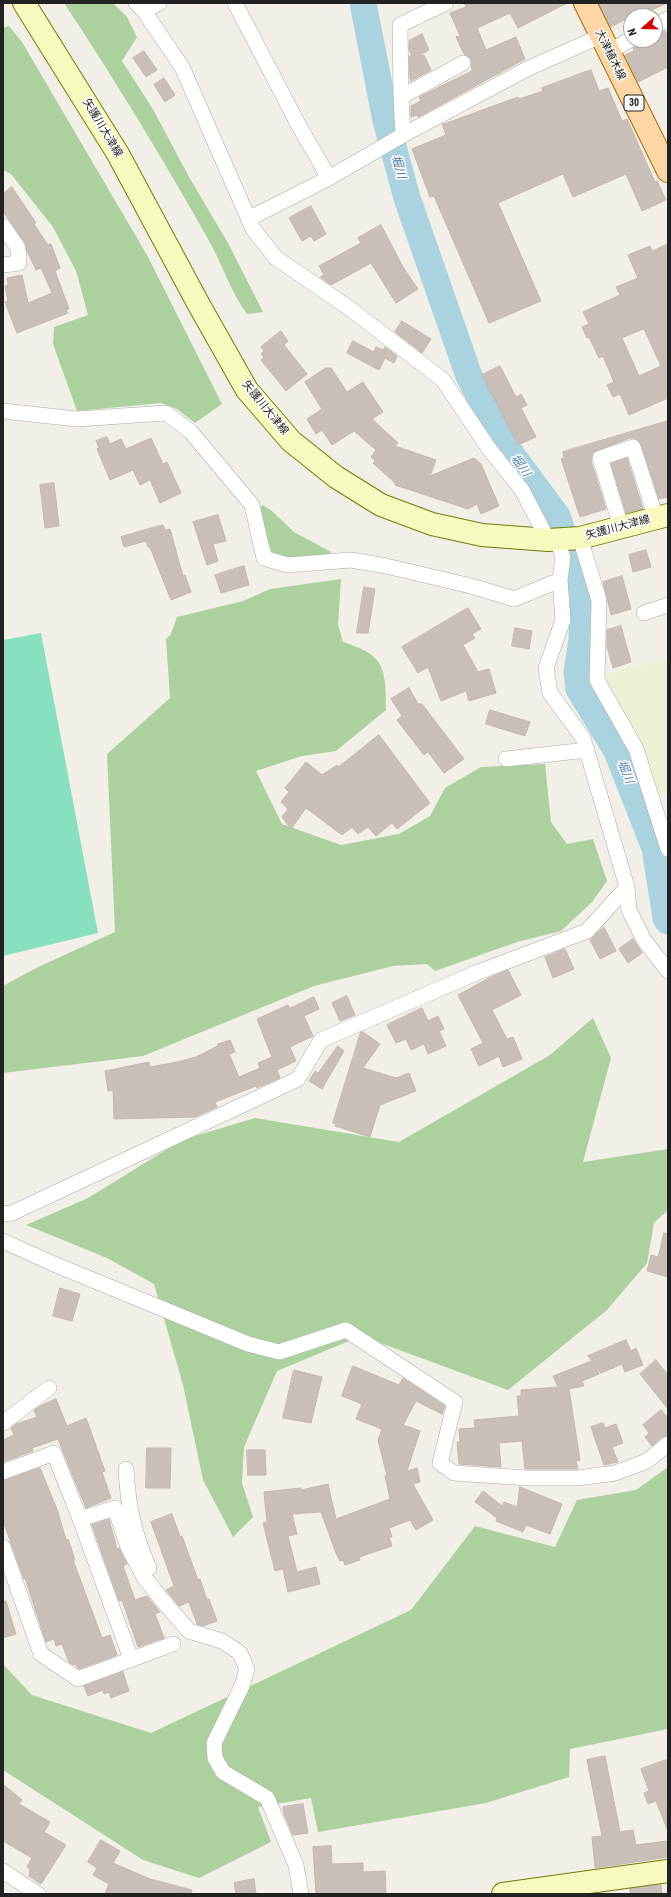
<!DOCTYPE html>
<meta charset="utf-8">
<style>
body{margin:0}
#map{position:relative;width:671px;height:1897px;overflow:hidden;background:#f2efe9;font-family:"Roboto Condensed",sans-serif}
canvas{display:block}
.frame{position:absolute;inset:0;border:4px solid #222;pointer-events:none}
.north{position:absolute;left:623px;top:8px;width:40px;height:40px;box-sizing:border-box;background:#fff;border:1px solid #a7a7a7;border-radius:50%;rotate:250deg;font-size:11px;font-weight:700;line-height:16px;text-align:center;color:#222}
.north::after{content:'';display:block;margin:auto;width:14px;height:18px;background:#d40000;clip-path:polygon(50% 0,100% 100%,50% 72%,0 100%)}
</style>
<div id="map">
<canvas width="671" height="1897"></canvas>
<div class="frame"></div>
<div class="north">N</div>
</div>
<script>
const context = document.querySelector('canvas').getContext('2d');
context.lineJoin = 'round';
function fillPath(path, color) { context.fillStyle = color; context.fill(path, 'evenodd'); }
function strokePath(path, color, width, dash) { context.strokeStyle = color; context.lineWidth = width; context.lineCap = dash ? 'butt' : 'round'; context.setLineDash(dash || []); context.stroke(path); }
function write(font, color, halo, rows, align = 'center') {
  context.font = font + ' "Roboto Condensed","Noto Sans JP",sans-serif'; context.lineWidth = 3; context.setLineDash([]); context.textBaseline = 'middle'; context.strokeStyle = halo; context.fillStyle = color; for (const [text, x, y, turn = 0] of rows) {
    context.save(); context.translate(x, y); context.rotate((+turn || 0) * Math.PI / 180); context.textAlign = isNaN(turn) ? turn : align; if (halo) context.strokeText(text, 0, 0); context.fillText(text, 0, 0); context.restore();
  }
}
const farmland = new Path2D(`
 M668,658V791L659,794L654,792L600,676Z`);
const forest = new Path2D(`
 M64,3H113L127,17L137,37L122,61L154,111L189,177L228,243L263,312L247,314C230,291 222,263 208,239C163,159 115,80 64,3Z
 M9,26L22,42L147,255L222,404L195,423L177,409L161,403L77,411L53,344L54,327L88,315L76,271L53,227L11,174L3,170V28Z
 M263,505L272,511L294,532L331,552L328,556L290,560L272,553L258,509Z
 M341,579L338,625L343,642C385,655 386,668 386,710L336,751L302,756L256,771L282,824L341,845L399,834L430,816L445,788L481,767L545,764L551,822L567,844L593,839L607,881L592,902L561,931L517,942L435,971L427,964L393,966L314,986L143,1056L3,1073V986L38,967L115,932L107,754L170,698L166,639L171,634L177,617L243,601L270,589Z
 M593,1018L611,1058L583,1162L668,1149V1210L654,1223L647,1263L607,1310L508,1390L361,1336L277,1371L244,1447L242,1483L253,1517L233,1537L203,1480L183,1385L154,1284L107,1258L26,1225L88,1198L182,1140L255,1118L399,1142L550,1055Z
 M668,1467V1729L570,1749L569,1777L486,1803L318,1832L311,1798L258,1807L271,1842L199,1878L143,1860L3,1770V1664L32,1695L151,1733L411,1610L475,1526L555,1547L577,1500L636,1490Z`);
const pitch = new Path2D(`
 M41,633L98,933L3,956V640Z`);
const river = new Path2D(`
 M363,3L386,121L407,198L469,376L508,450L557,516L583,592L582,640L577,672L579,689L617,751L655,848L666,918L668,921`);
const building = new Path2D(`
 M464,3H567L518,28L510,13L477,28L486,50L516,37L525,59L418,117L417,115L411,117V106L421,101L419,97L472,71L471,59L464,54L456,37L460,36L450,13L466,7Z
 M599,3H667L639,16H631L611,27Z
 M665,31L668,37V67L638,82L625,55L634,51L633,48L636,47L649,40H655V35Z
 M422,34L429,50L417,56L424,55L431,70L411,81L410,78L409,56H412L409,49V41Z
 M144,51L157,70L146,77L133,58Z
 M591,70L599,91L608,88L622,121L627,119L655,182L657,181L666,200L642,211L626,174L573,197L563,174L498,203L541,301L489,323L434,196L430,197L412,149L446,135L442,124H444L518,97L519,99L543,91L542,88Z
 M164,78L175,95L165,102L154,85Z
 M12,187L36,223L34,224L48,245L51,244L60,268L55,271L69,309L66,310L68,313L17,333L5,302L8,301L5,286L8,285L7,278L22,275L28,303L52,293L41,268L36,270L27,251L25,243L3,211V194Z
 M311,206L326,234L314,241L311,236L302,241L289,218Z
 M381,225L403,267L418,289L396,303L371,263L331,285L320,277L324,275L319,266L361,243L358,238Z
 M668,244V398L629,415L620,394L613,397L607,385L614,382L603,356L599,358L589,337L587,338L582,327L589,324L583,312L620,295L616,287L638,278L628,255L650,246L652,251ZM644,329L661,366L639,376L622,338Z
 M402,321L431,339L422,353L395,332Z
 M281,331L288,341L284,345L307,374L286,391L261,360L264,357L261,354L264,351L261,347Z
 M353,341L374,352L376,347L383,350L385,347L397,356L394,363L385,358L379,370L347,353Z
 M500,366L516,397L521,394L527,405L521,408L536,437L518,445L482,375Z
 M326,368H331L347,392L363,382L383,412L372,419L398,443L395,446L436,460L430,476L474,458L481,464L499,506L481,514L477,504L468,509L395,485V483L373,463L375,461L371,457L376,450L354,431L332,445L322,430L316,434L307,419L322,409L305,382Z
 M668,421V497L659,499L641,444L635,438H630L593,452L591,461L606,509L580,517L561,459L564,458L563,452Z
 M107,437L110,444L121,439L126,449L151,438L163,464L167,462L181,493L160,503L150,480L140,485L133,470L110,480L97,449L99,448L96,441Z
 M627,458L643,509L626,513L611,464Z
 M54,483L59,526L45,528L40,485Z
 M218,515L226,541L213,544L218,561L207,565L193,522Z
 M163,525L165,530L170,529L183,576L185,575L191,592L171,600L150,547H148L146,541L124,547L121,537Z
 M646,550L651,567L633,572L629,555Z
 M244,566L249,585L221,593L215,575Z
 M622,576L631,609L611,615L603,582Z
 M364,587L375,589L368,633H357Z
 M468,608L481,629L472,634L475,638L463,645L478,672L489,669L496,693L469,701L466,691L441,701L428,667L418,673L402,647Z
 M621,626L631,662L613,668L607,647V630Z
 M515,628L532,631L529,649L512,646Z
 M409,688L418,704H422L464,759L444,773L428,752L424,755L397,720L402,716L391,699Z
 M490,710L530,722L525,736L486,724Z
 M379,735L430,803L397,829L392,823L376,836L368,827L358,834L352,827L342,835L306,808L291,829L282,817L288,809L281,802L289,792L285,788L306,762L322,775L337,765L338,767Z
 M604,927L616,951L600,959L590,940Z
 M633,939L642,953L628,963L619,949Z
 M565,949L574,969L553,978L545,957Z
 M508,970L521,995L492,1010L507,1039L513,1037L522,1059L503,1067L499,1056L479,1066L471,1049L483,1043L458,995L489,978Z
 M347,996L355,1015L340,1021L332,1003Z
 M314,997L319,1009L304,1016L313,1036L290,1047L296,1061L277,1070L280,1078L261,1086L257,1088L256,1086L215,1102L217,1107L195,1117L114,1119L113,1090L108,1091L105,1071L149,1062L150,1067L177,1062L196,1057L218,1046V1044L230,1040L235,1052L229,1054L239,1077L260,1068L258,1063L272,1057L257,1019L288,1005L290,1008Z
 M422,1008L428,1021L438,1016L444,1029L439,1031L446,1046L428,1054L424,1044L411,1050L406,1039L396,1043L387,1025Z
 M361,1032H363L380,1044L363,1068L396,1078L409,1073L416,1091L380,1105L370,1137L335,1126L336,1124L333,1123Z
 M338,1046L344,1051L322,1089L309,1081L315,1071L318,1073Z
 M664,1233L668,1234V1277L647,1271L651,1255L658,1257Z
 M60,1288L80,1294L72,1321L53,1316Z
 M626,1340L631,1351L636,1348L643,1365L625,1372L622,1364L601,1373L596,1367L599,1374L582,1381L584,1386L569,1389L580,1460L576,1461L578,1469H525L522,1441L499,1443L501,1467L459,1464L457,1442H460L459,1429L475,1428L474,1420L519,1416L517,1396H521V1390L558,1387L553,1376L592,1361L588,1356Z
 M656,1360L668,1375V1409L640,1374Z
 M353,1366L399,1385L403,1378L445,1406L442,1414L416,1401L403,1425L420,1431L407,1471L417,1468L420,1482L413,1484L433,1520L416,1530L410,1520L389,1528L392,1537H389L392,1546L359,1557L360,1560L345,1565L343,1560L340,1561L336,1553L321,1512L292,1514L297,1534L288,1536L297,1572L316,1567L320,1584L288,1592L283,1569L275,1571L263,1523L267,1522L264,1492L301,1488V1490L328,1484L336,1519L390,1499L385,1476H387L378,1440L382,1429L356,1419L362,1404L342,1396Z
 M294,1370L322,1377L311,1423L283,1418Z
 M56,1399L67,1426L86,1418L105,1471L102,1472L111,1498L86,1508L58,1439L32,1448L33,1451L3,1462V1440L14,1435L11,1428L16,1424L37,1417L34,1410L42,1405Z
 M661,1410L668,1418V1435L662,1437L652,1446L645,1437L649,1433L643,1425Z
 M603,1423L605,1428L616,1424L623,1443L612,1447L618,1462L604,1465L591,1427Z
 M147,1448H171L170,1488H146Z
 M247,1450H265L266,1475H248Z
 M40,1468L58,1512L66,1540L68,1539L75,1560H73L102,1638L110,1635L117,1655L79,1669L75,1664L73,1665L69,1662L62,1644L56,1646L54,1639L46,1642L25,1578L24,1579L3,1521V1481Z
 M520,1487L562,1504L550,1534L526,1525L523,1532L496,1521L497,1518L475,1502L483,1491L502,1506L504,1502L517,1507Z
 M172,1514L180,1537L182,1536L198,1580L200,1579L207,1600L209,1599L217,1621L203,1626L197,1624L189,1602L179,1606L166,1590L174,1586L151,1522Z
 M109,1519L117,1549L119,1548L127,1564L123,1566L135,1600L147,1596L160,1612L155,1614L164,1638L138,1647L122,1600L119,1601L92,1525Z
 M6,1601L16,1634L3,1638V1602Z
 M123,1672L129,1691L111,1698L109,1692L104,1694L103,1690L88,1696L84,1686Z
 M605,1756L620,1832L633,1830L636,1845L668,1841V1857L595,1868L592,1837L602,1836L587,1760Z
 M666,1760L668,1766L667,1829L656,1801L648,1804L644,1793L649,1791L641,1769Z
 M3,1784L22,1800L19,1804L50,1822L44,1832L66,1845L41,1884L29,1876L30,1869L27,1867L32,1858L3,1841Z
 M303,1804L308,1833L293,1835L284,1814L283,1807Z
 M101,1840L120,1851L113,1863L150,1879L192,1890L191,1894H105L109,1884L93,1875L97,1868L88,1862Z
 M331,1846L332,1864L363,1863V1872L385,1871L386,1894H316L313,1847Z
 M254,1879L256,1894H236L234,1883Z
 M661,1885L662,1894H630V1889Z`);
const street = new Path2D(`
 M136,3L144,11L182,67L253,229L276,258L349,308L443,380L490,450L522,490L548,540
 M235,3L299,126L329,178
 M144,11L159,3
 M655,26L668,19
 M609,52L631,39
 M401,97L400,25L446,3
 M403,135L401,97L463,63
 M248,219L329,178L403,135L529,68L601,36
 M3,226L18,248L19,263L3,265
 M3,411L77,419L166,413L191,432L252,505L264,558L287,565L351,560L386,566L471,586L514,599L560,580
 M621,527L600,458L633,447L656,518
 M580,538L599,600L597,680L636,749L668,849
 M557,539L563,558L560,580L563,620L546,668L550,693L583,738L627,887L629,910L644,940L668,971
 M644,613L668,605
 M506,759L587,750
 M3,1213L10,1214L298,1079L321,1040L476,973L587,931L627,887
 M3,1241L54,1264L248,1344L279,1352L346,1330L455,1402L440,1463L454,1473L527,1478H578L615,1473L647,1461L668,1444
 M3,1423L49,1388
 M126,1469C128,1507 134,1533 149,1568
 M3,1472L54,1453L80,1519L115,1508L128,1547L144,1577L163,1601L189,1631L222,1641L240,1653L247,1669L242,1686L214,1743L215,1758L223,1772L267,1798L296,1865L301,1894
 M80,1519L131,1659
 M3,1547L41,1654L78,1679L173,1644
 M3,1871L38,1894`);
const secondary = new Path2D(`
 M24,3L118,154L199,305L247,390L291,441L336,477L381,505L432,524L482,535L548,540L580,538L668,515
 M503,1894L668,1871`);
const primary = new Path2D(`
 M585,3L668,171`);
const shields = [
 [634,103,20]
];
const shieldNames = [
 ["30",634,103]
];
const streetNames = [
 ["大津植木線",610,55,64],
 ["矢護川大津線",102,128,59],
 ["矢護川大津線",265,408,51],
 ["矢護川大津線",618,528,-15]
];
const waterNames = [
 ["堀川",398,167,75],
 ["堀川",520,466,54],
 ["堀川",625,772,68]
];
fillPath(farmland, '#eef0d5');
fillPath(forest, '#add19e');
fillPath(pitch, '#88e0be');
strokePath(river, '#aad3df', 27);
fillPath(building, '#c7bfb8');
strokePath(building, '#c4b6ab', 1);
strokePath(street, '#a9a9a9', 16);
strokePath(secondary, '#707d05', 24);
strokePath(primary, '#a06b00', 24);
strokePath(street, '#fff', 15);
strokePath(secondary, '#f7fabf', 22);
strokePath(primary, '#fcd6a4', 22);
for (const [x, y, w] of shields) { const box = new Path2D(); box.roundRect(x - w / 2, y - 8, w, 16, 3); context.fillStyle = '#fff'; context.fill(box); strokePath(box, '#222', 1); }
write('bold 10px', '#222', null, shieldNames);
write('11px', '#222', '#fff', streetNames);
write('italic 12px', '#4a7aab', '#fff', waterNames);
</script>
